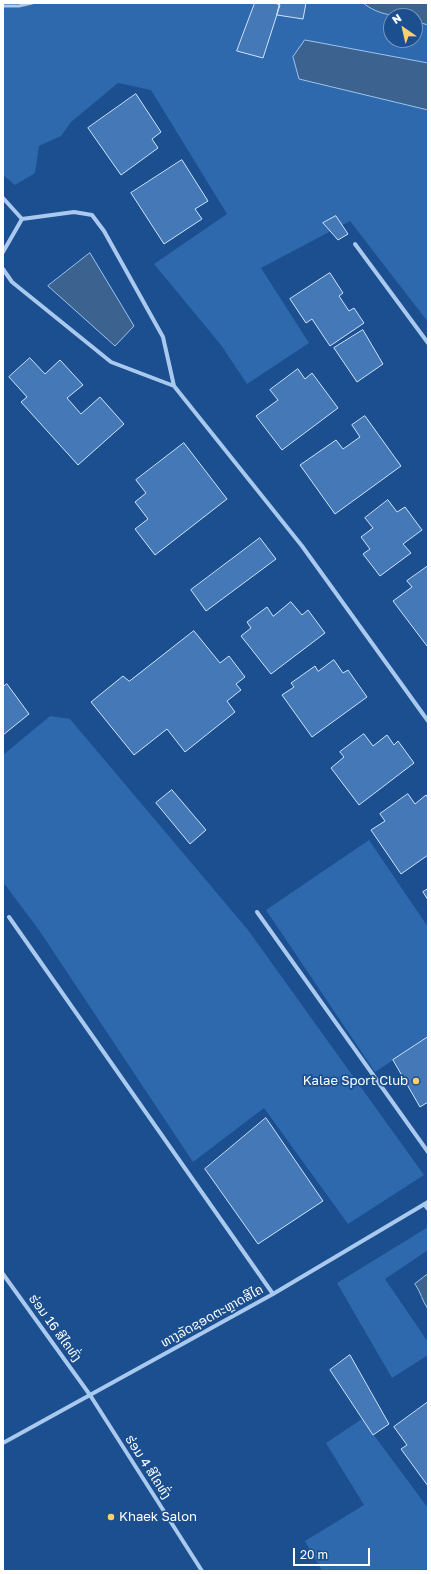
<!DOCTYPE html>
<meta charset="utf-8">
<style>
body{margin:0}
#map{position:relative;width:431px;height:1574px;overflow:hidden;background:#1b4f8f;font-family:"Golos Text",sans-serif}
canvas{display:block}
.frame{position:absolute;inset:0;border:4px solid #fff;pointer-events:none}
.north{position:absolute;left:383px;top:8px;width:40px;height:40px;box-sizing:border-box;background:#1b4f8f;border:1px solid #7695bc;border-radius:50%;rotate:326deg;font-size:11px;font-weight:700;line-height:16px;text-align:center;color:#fff}
.north::after{content:'';display:block;margin:auto;width:14px;height:18px;background:#ffd166;clip-path:polygon(50% 0,100% 100%,50% 72%,0 100%)}
.scale{position:absolute;left:293px;top:1548px;width:77px;height:18px;box-sizing:border-box;border:2px solid #fff;border-top:0;padding-left:5px;font-size:12px;line-height:14px;white-space:nowrap;color:#fff;-webkit-text-stroke:3px #1b4f8f;paint-order:stroke}
</style>
<div id="map">
<canvas width="431" height="1574"></canvas>
<div class="frame"></div>
<div class="north">N</div>
<div class="scale">20 m</div>
</div>
<script>
const context = document.querySelector('canvas').getContext('2d');
context.lineJoin = 'round';
function fillPath(path, color) { context.fillStyle = color; context.fill(path, 'evenodd'); }
function strokePath(path, color, width, dash) { context.strokeStyle = color; context.lineWidth = width; context.lineCap = dash ? 'butt' : 'round'; context.setLineDash(dash || []); context.stroke(path); }
function write(font, color, halo, rows, align = 'center') {
  context.font = font + ' "Golos Text","Noto Sans Lao",sans-serif'; context.lineWidth = 3.5; context.setLineDash([]); context.textBaseline = 'middle'; context.strokeStyle = halo; context.fillStyle = color; for (const [text, x, y, turn = 0] of rows) {
    context.save(); context.translate(x, y); context.rotate((+turn || 0) * Math.PI / 180); context.textAlign = isNaN(turn) ? turn : align; if (halo) context.strokeText(text, 0, 0); context.fillText(text, 0, 0); context.restore();
  }
}
const green = new Path2D(`
 M3,3H428V322L350,221L261,268L309,343L247,384L221,345L154,264L227,214L151,90L118,83L71,122L61,136L39,146L35,173L15,185L3,175ZM391,16H415V40H391Z
 M50,716L70,719L248,930L424,1175L348,1224L264,1108L193,1162L39,930L3,882V755Z
 M369,840L428,927V1037L375,1072L266,910Z
 M428,1227V1250L385,1279L428,1342V1355L392,1378L337,1283Z
 M362,1419L428,1508V1571H322L305,1541L364,1505L326,1443Z`);
const water = new Path2D(`
 M363,3H428V25L415,21V16C394,16 380,16 363,3Z
 M305,40L428,63V110L299,79L293,57Z
 M90,253L134,326L115,346L48,286Z
 M428,1274V1309C422,1301 421,1292 415,1284Z`);
const building = new Path2D(`
 M255,3H275L280,5L263,58L237,51Z
 M280,3H306L303,19L277,15Z
 M136,94L161,132L152,139L158,148L121,175L88,128Z
 M182,160L208,201L195,209L202,219L164,244L131,193Z
 M336,216L348,234L338,240L323,223Z
 M330,273L343,293L339,296L349,311L354,308L364,323L330,346L312,319L306,323L290,299Z
 M363,330L383,364L357,382L334,348Z
 M30,358L45,374L60,360L83,385L67,398L81,414L100,397L124,424L78,465L21,402L27,397L9,377Z
 M298,369L305,379L312,373L338,408L282,450L256,416L278,400L270,390Z
 M365,416L401,466L335,514L300,465L336,440L343,449L360,437L352,425Z
 M184,443L227,499L155,555L135,529L148,519L135,502L146,493L136,480Z
 M388,500L397,512L405,507L422,530L403,544L411,553L380,576L363,554L370,549L361,537L373,528L365,518Z
 M260,538L276,559L206,611L191,590Z
 M428,566V645L427,646L393,601L412,587L407,581Z
 M291,602L302,615L308,610L325,633L271,674L241,636L251,628L247,622L267,607L273,616Z
 M194,631L220,663L229,656L245,677L236,684L241,690L227,701L235,712L185,752L167,729L134,755L91,702L123,676L129,681Z
 M334,660L343,673L348,670L367,697L312,737L282,695L294,687L291,683L315,666L318,671Z
 M7,684L29,714L3,735V687Z
 M364,734L373,746L387,735L394,745L398,741L414,763L359,805L331,768L344,757L340,752Z
 M172,790L206,830L190,844L156,803Z
 M408,794L415,804L426,795L428,798V855L401,874L371,830L385,821L380,814Z
 M428,889V900L423,892Z
 M428,1037V1102L420,1107L393,1060Z
 M266,1118L323,1201L258,1244L205,1169Z
 M350,1355L389,1424L373,1435L330,1370Z
 M428,1402V1486L401,1449L407,1445L394,1427Z`);
const lane = new Path2D(`
 M3,6H19L32,3`);
const street = new Path2D(`
 M3,198L22,219
 M355,244L428,343
 M3,252L22,219L74,212L92,215L104,231L163,337L174,386L302,546L428,721
 M3,269L12,282L111,362L174,386
 M257,912L428,1152
 M9,917L273,1294
 M424,1204L428,1209
 M3,1274L90,1395L202,1571
 M3,1443L273,1294L428,1202`);
const markers = [
 [416,1081,4,"#ffd166"],
 [111,1517,4,"#ffd166"]
];
const poiNames = [
 ["Kalae Sport Club",408,1081],
 ["Khaek Salon",119,1517,"left"]
];
const streetNames = [
 ["ທາງລັດຊອດຕະຫຼາດສີໄຄ",212,1316,-29],
 ["ຮ່ອມ 16 ສີໄຄທົ່ງ",55,1328,54],
 ["ຮ່ອມ 4 ສີໄຄທົ່ງ",148,1467,57]
];
fillPath(green, '#2e69ad');
fillPath(water, '#3c6290');
strokePath(water, '#9cc4f0', 1);
fillPath(building, '#4478b7');
strokePath(building, '#cfe3fa', 1);
strokePath(lane, '#a9c9ee', 3);
strokePath(street, '#a9c9ee', 4);
for (const [x, y, r, color] of markers) { const dot = new Path2D(); dot.arc(x, y, r, 0, 2 * Math.PI); context.fillStyle = color; context.fill(dot); strokePath(dot, '#1b4f8f', 1.5); }
write('13px', '#fff', '#1b4f8f', poiNames, 'right');
write('13px', '#fff', '#1b4f8f', streetNames);
</script>
